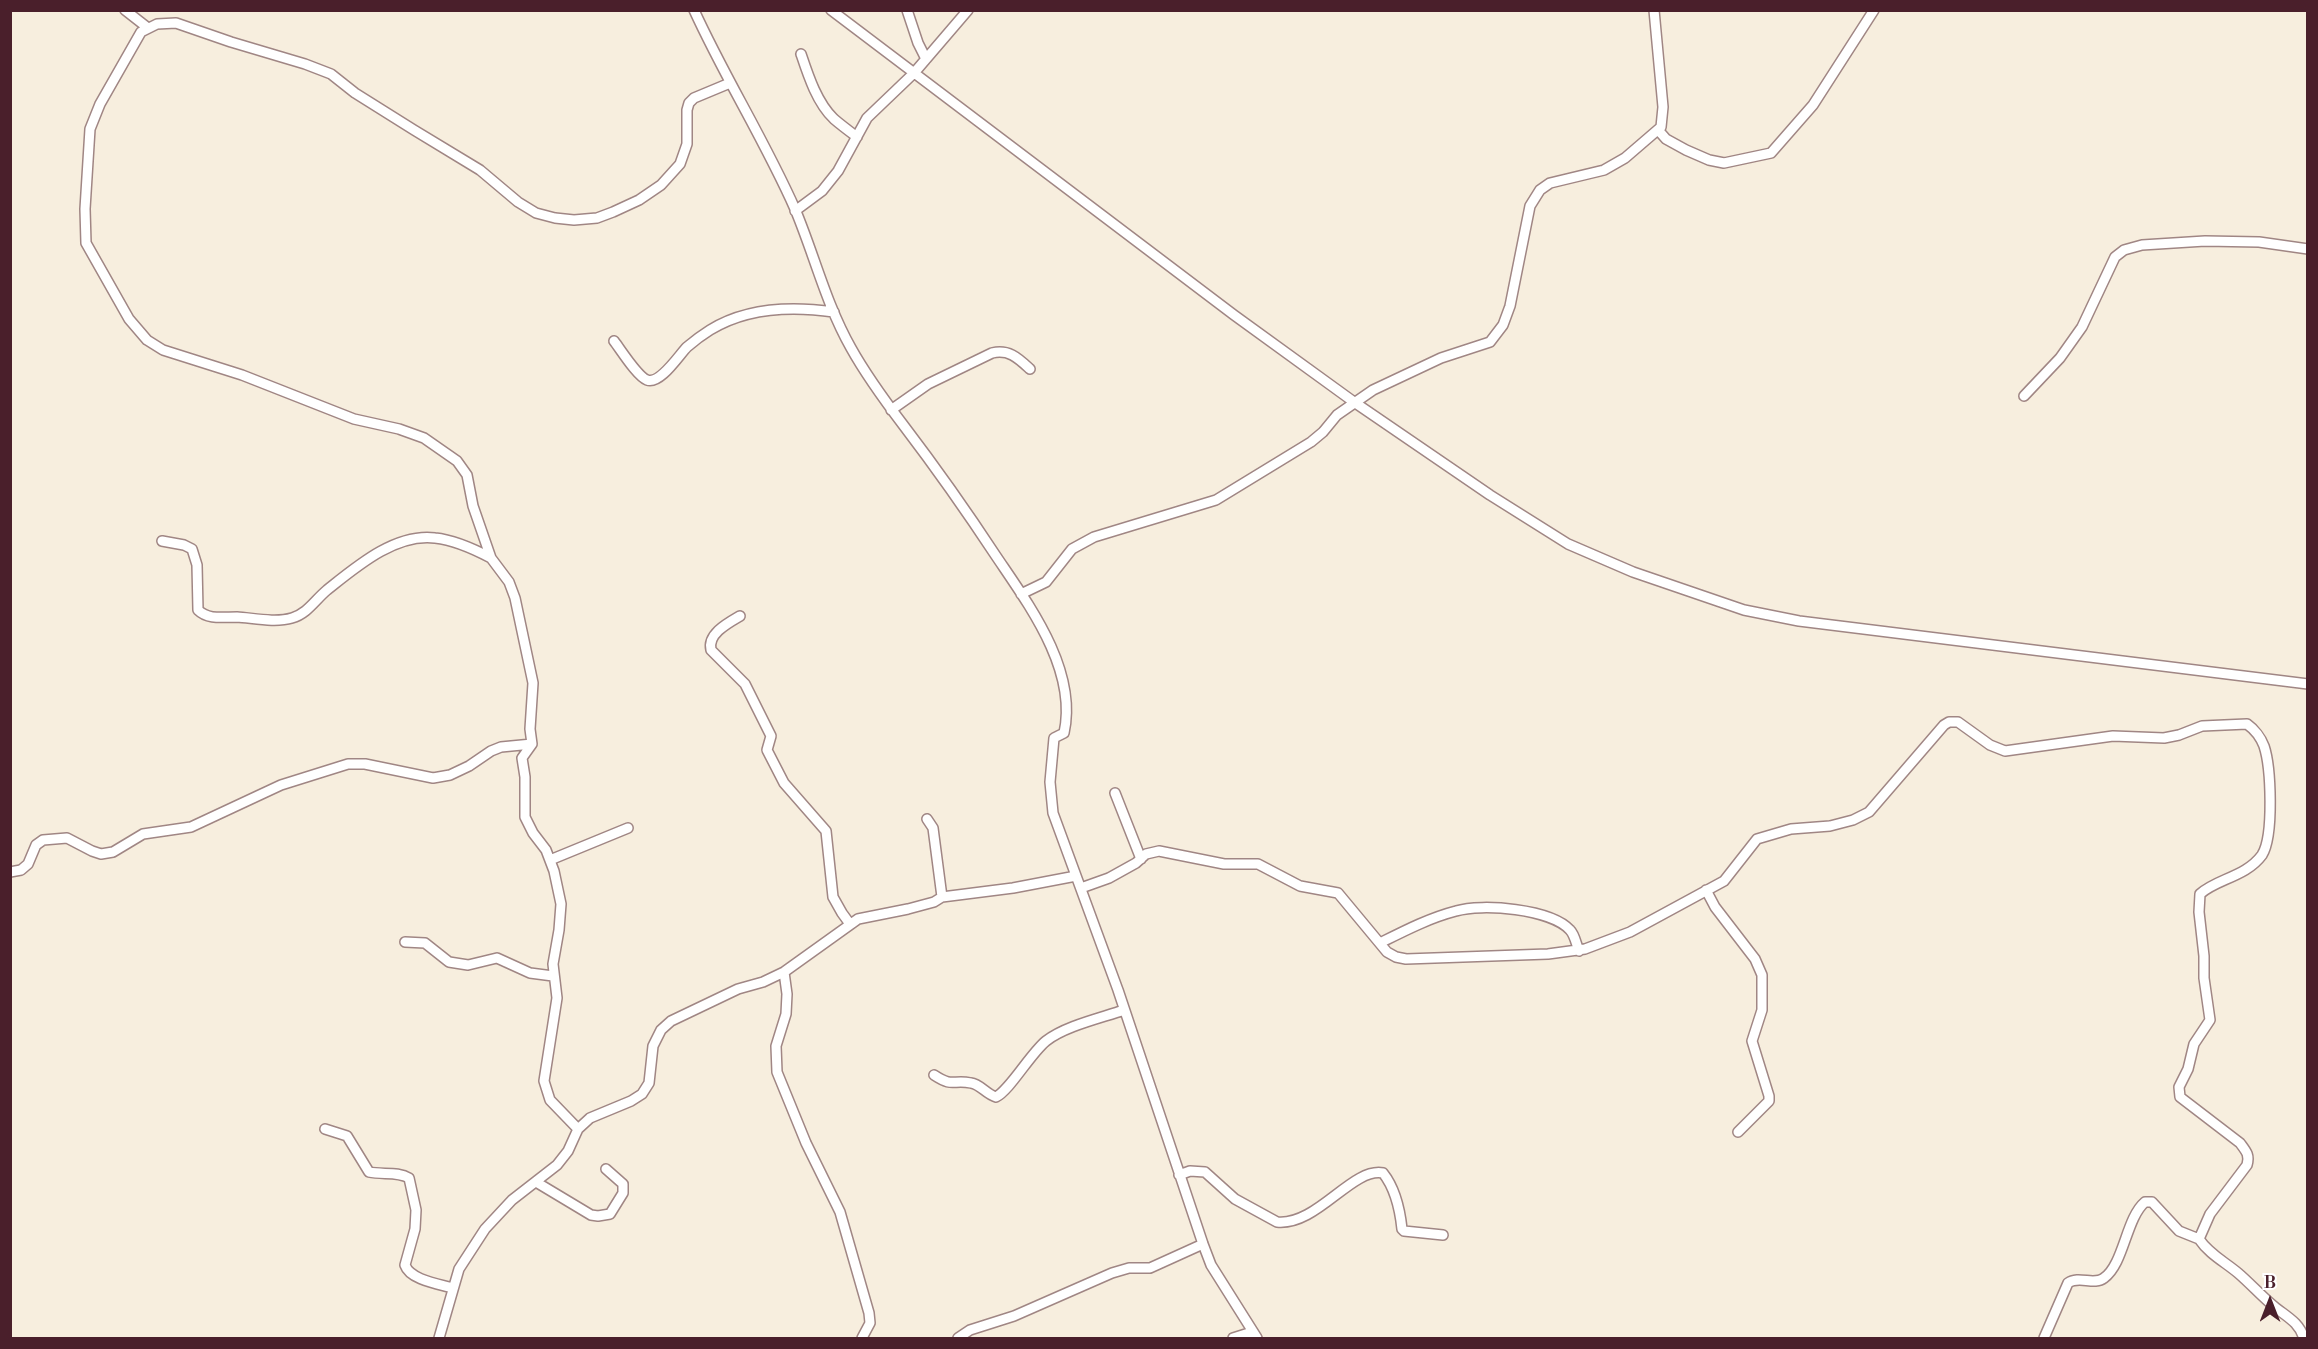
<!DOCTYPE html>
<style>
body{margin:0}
#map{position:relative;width:2318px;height:1349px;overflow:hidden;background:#f7eede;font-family:"Libre Bodoni",serif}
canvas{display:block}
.frame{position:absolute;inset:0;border:12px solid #4a1f2b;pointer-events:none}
.north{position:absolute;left:2240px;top:1271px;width:60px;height:60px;-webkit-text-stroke:4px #fff;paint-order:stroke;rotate:0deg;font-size:16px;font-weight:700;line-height:24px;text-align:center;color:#4a1f2b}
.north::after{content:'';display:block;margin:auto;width:21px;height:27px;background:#4a1f2b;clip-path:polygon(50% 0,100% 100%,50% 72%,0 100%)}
</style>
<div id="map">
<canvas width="2318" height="1349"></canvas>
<div class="frame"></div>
<div class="north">B</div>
</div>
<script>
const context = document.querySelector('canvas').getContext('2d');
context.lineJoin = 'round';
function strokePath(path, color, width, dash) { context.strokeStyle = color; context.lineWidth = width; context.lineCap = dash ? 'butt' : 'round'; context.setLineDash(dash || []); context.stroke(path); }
const minor = new Path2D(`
 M125,10L148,28
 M694,10C725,78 765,141 795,209C814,254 826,304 851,348C866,375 885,401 904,426C936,468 967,512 996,556C1029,605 1078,670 1064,733L1054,738L1050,782L1053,813L1118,990L1203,1244L1211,1265L1257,1338
 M831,10L1234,315L1354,402L1490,495L1568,544L1633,572L1744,610L1799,621L2308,684
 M907,10L918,43L926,59
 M801,54C808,75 817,103 834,119C841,125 849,131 857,137
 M1659,131L1666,139L1686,150L1709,160L1724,163L1771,153L1813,105L1874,10
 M795,211L822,191L838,171L867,118L914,73L968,10
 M614,341C621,350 637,376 647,380C660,385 679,355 687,347C694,341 702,335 710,330C747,307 792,306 834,312
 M2024,396L2060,358L2082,327L2115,257L2124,250L2142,245L2205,241L2259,242L2308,249
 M891,410L928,384L992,353C1009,349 1018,358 1030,369
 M162,541L184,545L192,549L197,565L198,610C208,620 223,617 237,617C253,618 275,623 292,618C307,614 315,600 327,590C356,567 395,533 435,538C455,540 474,549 491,558
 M1021,594L1046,582L1072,549L1094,537L1216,500L1311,442L1323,432L1337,415L1373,390L1441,358L1490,342L1503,325L1510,306L1530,206L1540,190L1550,183L1604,170L1625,158L1661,127L1663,107L1654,10
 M740,616C728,623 707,634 711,650L745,684L771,736L767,750L784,783L826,831L833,897L842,913L850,924
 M1115,793L1141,859
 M927,819L933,828L942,897
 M550,860L628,828
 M10,872L21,870L28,864L36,845L43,840L67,838L92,851L101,854L113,852L143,834L191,827L281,785L348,764H365L433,778L450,775L469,766L491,751L501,747L532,744
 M1081,888L1109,878L1136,863L1146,854L1159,851L1224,864H1258L1300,886L1338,893L1387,952L1396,957L1406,959L1548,954L1585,949L1630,932L1724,881L1757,839L1791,829L1830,826L1853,820L1869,812L1944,725L1949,722H1958L1990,745L2005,751L2113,736L2164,738L2179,735L2202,726L2247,724C2254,729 2261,738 2264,746C2271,767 2274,836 2262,855C2246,877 2216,879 2200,894L2199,912L2204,956V978L2210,1020L2194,1044L2188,1069L2179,1087L2180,1097L2240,1143C2246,1151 2250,1155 2247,1165L2210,1214L2199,1239C2209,1254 2225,1262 2238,1273C2251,1284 2263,1298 2276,1308C2289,1318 2299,1323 2304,1338
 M1706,890L1715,907L1755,959L1762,975V1010L1752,1041L1769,1096V1101L1738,1132
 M405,942L425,943L449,962L468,965L497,958L530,973L553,976
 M1380,943C1404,931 1429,918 1456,911C1482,903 1551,909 1570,930C1575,935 1576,944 1579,951
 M784,972L787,994L786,1014L776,1046L777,1072L806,1143L840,1212L869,1313L870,1323L862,1338
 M934,1075C954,1088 952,1079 971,1083C980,1084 986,1094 996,1097C1010,1090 1030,1054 1046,1041C1065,1026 1101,1018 1124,1010
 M325,1129L347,1136L369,1172C382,1175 398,1171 409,1178L416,1210L415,1229L405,1265C410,1280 439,1284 453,1288
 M578,1129L550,1100L544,1081L557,998L553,964L559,930L561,904L554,871L546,850L533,833L525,817V777L522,758L532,744L530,729L533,683L515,598L509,582L491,558L473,506L467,475L457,461L424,438L399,429L354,419L242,375L163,350L147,340L129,319L86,243L85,209L90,129L100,104L141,32L157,24L176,23L231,42L305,64L331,74L355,93L414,130L480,170L518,202L536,213L555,218L574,220L597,218L613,212L639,200L661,185L680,164L687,144V110L689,103L694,98L730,83
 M1179,1175L1190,1171L1205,1172L1235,1199L1277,1222C1317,1226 1352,1167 1383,1173C1395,1188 1400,1210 1402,1229L1404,1231L1443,1235
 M536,1182L591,1215L598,1216L610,1214L623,1193V1184L606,1169
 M439,1338L459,1269L485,1229L512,1200L557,1165L568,1151L578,1129L590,1118L631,1101L642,1094L649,1083L653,1046L661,1030L671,1021L738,989L763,982L784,972L858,919L908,909L934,902L942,897L1013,888L1076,876
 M958,1338L970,1330L1014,1316L1112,1273L1129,1268H1150L1203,1244
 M1233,1338L1252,1332
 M2044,1338L2068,1283C2079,1275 2094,1286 2104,1278C2124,1264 2126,1218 2145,1202H2152L2179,1231L2199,1239`);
strokePath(minor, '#a08684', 12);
strokePath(minor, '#fff', 9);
</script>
